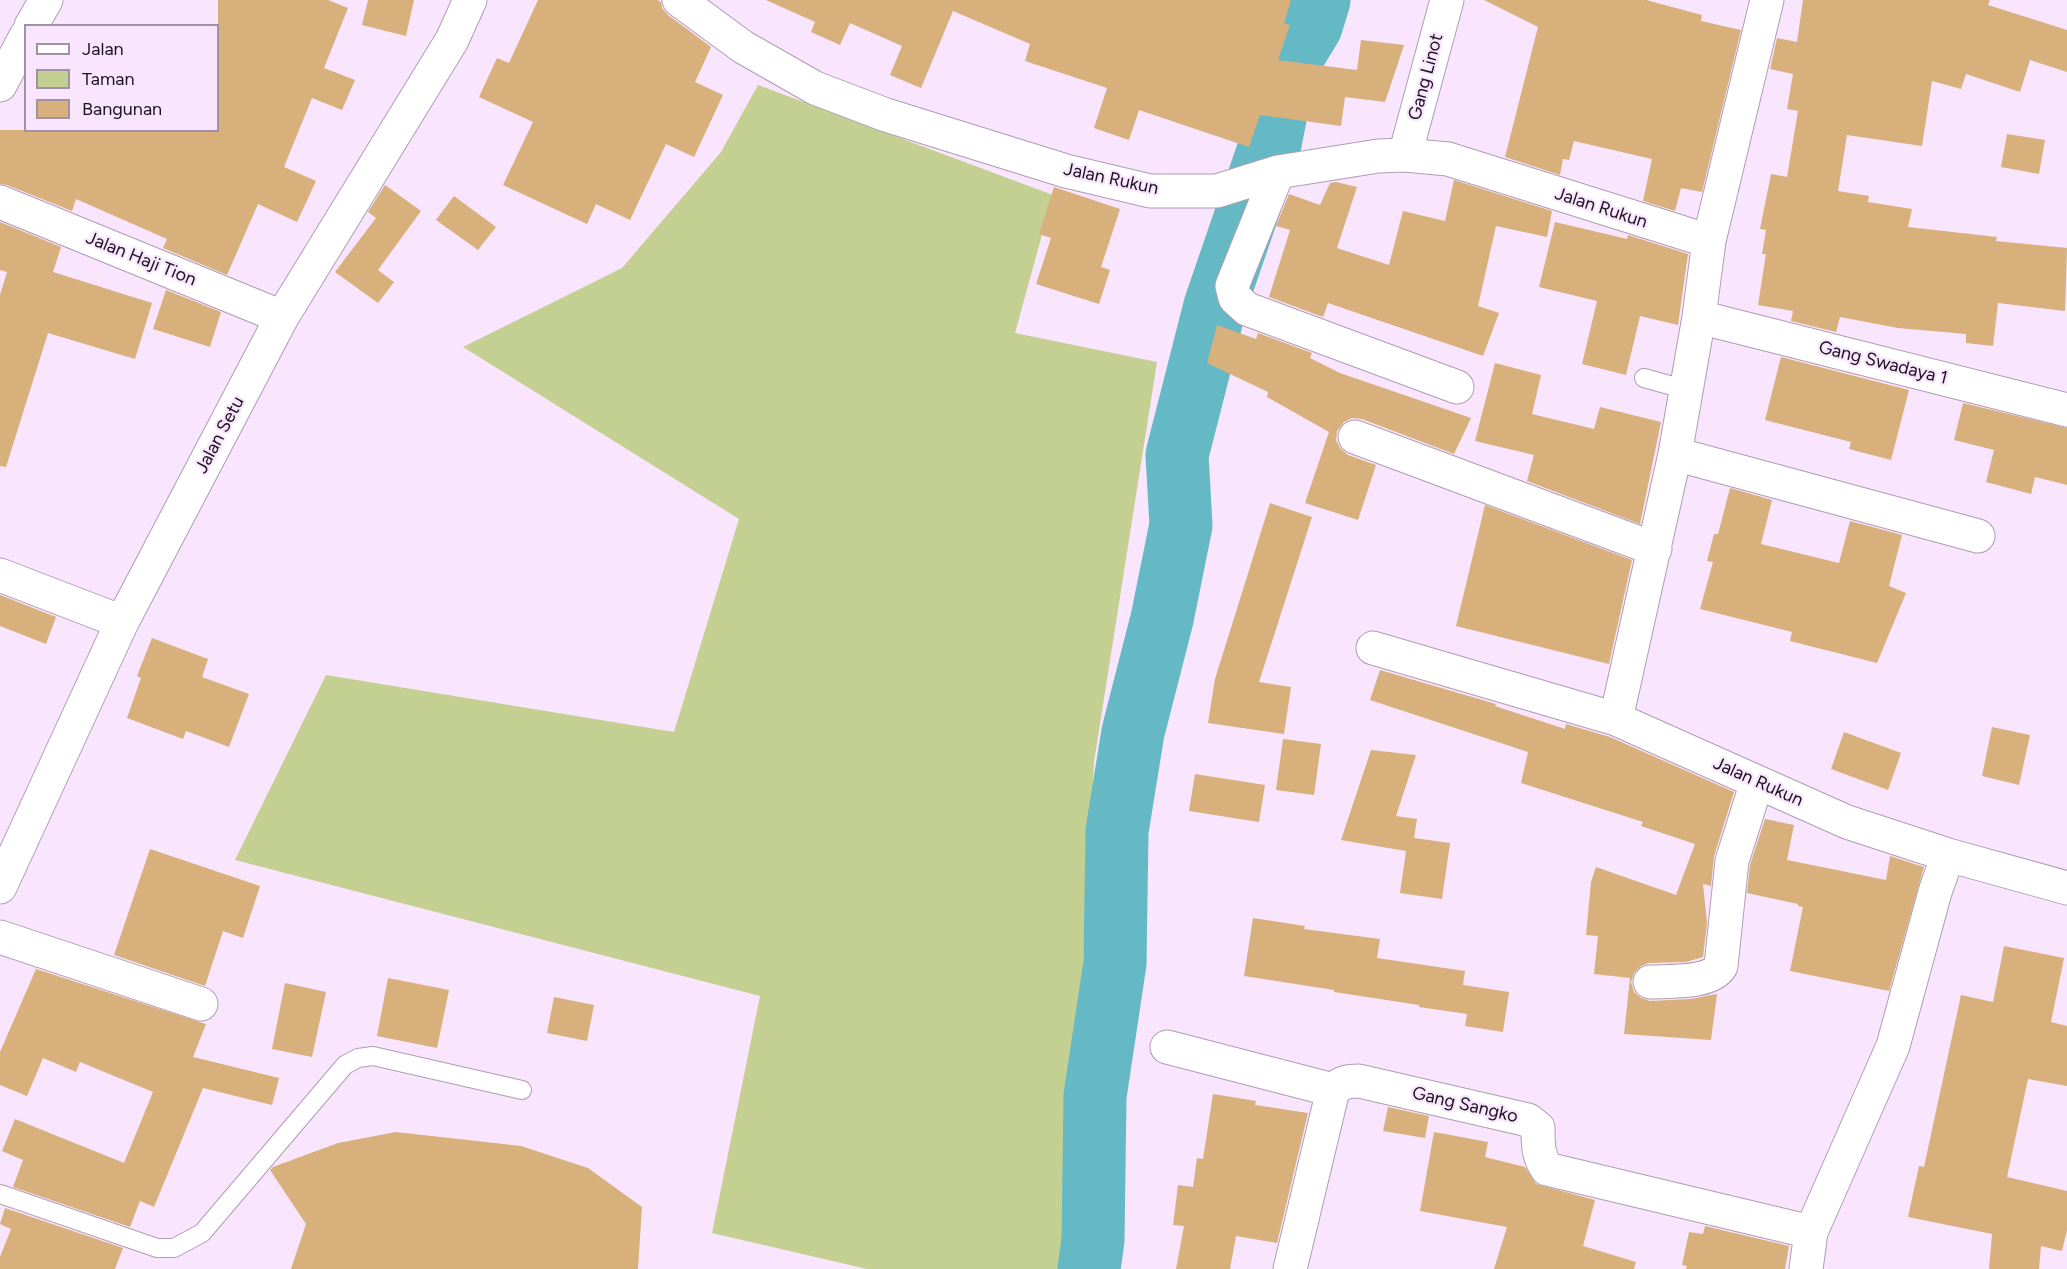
<!DOCTYPE html>
<style>
body{margin:0}
#map{position:relative;width:2067px;height:1269px;overflow:hidden;background:#f9e5fd;font-family:Figtree,sans-serif}
canvas{display:block}
.legend{position:absolute;left:24px;top:24px;width:195px;height:108px;box-sizing:border-box;background:#f9e5fd;border:2px solid #a091a3;margin:0;padding:8px 10px;list-style:none;font-size:18px;color:#1b141c}
.legend li{display:flex;align-items:center;gap:12px;height:30px}
.legend b{width:30px;border:2px solid #a091a3}
</style>
<div id="map">
<canvas width="2067" height="1269"></canvas>
<ul class="legend">
<li><b style="height:8px;background:#fff"></b>Jalan</li>
<li><b style="height:16px;background:#c4d091"></b>Taman</li>
<li><b style="height:16px;background:#d8b07b"></b>Bangunan</li>
</ul>
</div>
<script>
const context = document.querySelector('canvas').getContext('2d');
context.lineJoin = 'round';
function fillPath(path, color) { context.fillStyle = color; context.fill(path, 'evenodd'); }
function strokePath(path, color, width, dash) { context.strokeStyle = color; context.lineWidth = width; context.lineCap = dash ? 'butt' : 'round'; context.setLineDash(dash || []); context.stroke(path); }
function write(font, color, halo, rows, align = 'center') {
  context.font = font + ' Figtree,sans-serif'; context.lineWidth = 4.5; context.setLineDash([]); context.textBaseline = 'middle'; context.strokeStyle = halo; context.fillStyle = color; for (const [text, x, y, turn = 0] of rows) {
    context.save(); context.translate(x, y); context.rotate((+turn || 0) * Math.PI / 180); context.textAlign = isNaN(turn) ? turn : align; if (halo) context.strokeText(text, 0, 0); context.fillText(text, 0, 0); context.restore();
  }
}
const green = new Path2D(`
 M758,85L1053,195L1015,333L1157,362L1094,762L1081,1006L1062,1269H867L712,1233L760,996L235,860L326,675L674,732L739,519L463,347L622,268L721,152Z`);
const river = new Path2D(`
 M1089,1269L1093,1240L1095,1096L1115,963L1117,831L1133,732L1162,619L1181,525L1177,455L1215,306L1269,149L1278,103L1291,59L1311,26L1319,0`);
const building = new Path2D(`
 M218,0H328L348,8L324,68L355,80L342,110L312,98L284,167L316,181L297,222L258,204L227,275L163,248L167,239L76,199L72,211L7,185L0,184V130H218Z
 M368,0H414L406,36L362,25Z
 M538,0H657L661,2L662,8L668,15L711,47L695,82L723,95L694,157L666,144L630,220L596,204L587,224L503,185L533,122L479,97L497,58L509,63Z
 M766,0H1291L1284,23L1290,25L1278,60L1357,70L1361,40L1404,45L1385,102L1345,97L1341,126L1260,115L1249,147L1139,110L1129,140L1094,128L1107,88L1025,61L1030,44L953,11L921,88L890,75L902,46L850,23L840,45L811,32L815,22Z
 M1484,0H1646L1702,15L1701,21L1741,30L1702,192L1681,188L1675,211L1643,201L1652,159L1574,141L1569,160L1563,159L1560,175L1505,157L1538,27Z
 M1803,0H1990L1988,5L2067,30V72L2030,60L2020,92L1966,74L1961,89L1932,81L1922,146L1847,135L1838,191L1869,196L1868,202L1912,209L1908,227L1997,237L1996,241L2067,248L2065,311L1998,303L1993,346L1966,343V334L1898,328L1840,317L1836,332L1791,321L1793,311L1758,305L1766,254H1762L1766,230L1760,229L1771,174L1787,177L1798,111L1787,109L1793,74L1770,69L1777,38L1797,42Z
 M2007,134L2045,140L2039,174L2001,167Z
 M1454,180L1552,211L1547,237L1496,226L1478,306L1499,313L1483,356L1328,303L1323,317L1269,297L1290,230L1276,226L1289,194L1320,205L1330,183L1336,182L1357,187L1337,248L1389,265L1403,211L1445,221Z
 M385,185L421,211L378,270L394,282L378,303L335,272L376,218L368,212Z
 M1054,187L1120,209L1101,267L1110,270L1099,304L1036,284L1051,238L1039,234Z
 M454,196L496,227L478,250L436,220Z
 M0,222L61,247L53,272L152,303L135,359L48,333L6,467L0,466V295L7,272L0,270Z
 M1555,222L1627,239L1628,235L1688,254L1678,325L1640,316L1626,375L1582,364L1597,301L1539,287Z
 M166,290L221,312L210,347L153,329Z
 M1217,325L1256,339L1258,333L1312,353L1310,358L1340,373L1471,418L1454,454L1362,419L1352,418L1344,422L1337,431L1336,440L1340,448L1348,455L1376,465L1358,520L1305,503L1329,432L1267,397L1268,392L1207,363Z
 M1781,357L1909,390L1891,460L1849,449L1851,442L1765,420Z
 M1495,363L1541,375L1532,414L1594,429L1600,407L1661,422L1640,524L1527,481L1534,455L1475,441Z
 M1963,403L2067,428V485L2035,477L2031,494L1986,482L1994,450L1954,440Z
 M1730,488L1772,500L1761,544L1839,563L1850,521L1902,535L1889,586L1906,593L1877,663L1790,641L1792,632L1700,609L1713,562L1707,561L1714,534H1718Z
 M1270,503L1312,517L1259,682L1291,687L1284,734L1208,723L1215,679Z
 M1485,505L1632,560L1609,664L1456,626Z
 M0,595L56,617L46,644L0,626Z
 M152,638L208,659L202,677L249,694L229,747L186,731L183,739L127,718L141,678L137,676Z
 M1380,670L1496,704L1495,706L1565,729L1566,724L1610,737L1734,792L1714,856L1711,886L1703,884L1707,923L1703,957L1686,962L1649,963L1641,966L1634,973L1631,982L1634,992L1641,998L1650,1001L1690,999L1717,994L1711,1040L1624,1034L1630,978L1594,974L1598,936L1586,935L1591,882L1596,867L1676,895L1695,844L1641,826L1643,822L1521,783L1528,752L1370,700Z
 M1992,727L2030,735L2019,785L1982,776Z
 M1844,732L1901,753L1888,790L1831,769Z
 M1283,739L1321,744L1314,795L1276,790Z
 M1371,750L1416,755L1396,816L1417,819L1414,838L1450,843L1442,899L1400,893L1406,851L1341,840Z
 M1195,774L1265,785L1259,822L1189,811Z
 M1765,819L1794,825L1787,860L1886,880L1890,856L1924,867L1889,991L1790,971L1803,907L1798,906V904L1747,893L1750,865Z
 M150,849L260,886L243,938L223,931L205,986L114,955Z
 M1253,918L1305,926L1304,929L1380,939L1377,958L1465,971L1463,985L1509,992L1503,1032L1465,1026L1467,1014L1419,1007V1005L1334,992V990L1244,976Z
 M2004,946L2064,958L2051,1022L2067,1026V1086L2028,1079L2007,1177L2067,1191V1230L2062,1251L2041,1246L2039,1269H1989L1992,1234L1908,1217L1919,1166L1924,1167L1961,995L1993,1002Z
 M36,969L206,1024L193,1057L279,1078L272,1105L203,1088L154,1207L140,1201L130,1227L13,1187L23,1160L2,1151L15,1119L124,1163L153,1092L80,1062L76,1072L43,1058L27,1096L0,1085V1052Z
 M388,978L449,990L437,1048L377,1036Z
 M285,983L326,992L312,1057L272,1049Z
 M554,997L594,1005L587,1041L547,1033Z
 M1213,1094L1256,1101L1255,1105L1308,1113L1277,1243L1236,1236L1230,1269H1176L1184,1226L1173,1225L1178,1185L1193,1187L1197,1158L1203,1159Z
 M1388,1107L1429,1116L1425,1138L1383,1131Z
 M396,1132L521,1146L588,1168L642,1207L638,1269H291L306,1224L270,1170L273,1167L338,1143Z
 M1434,1132L1488,1142L1485,1157L1525,1167L1536,1184L1595,1200L1583,1246L1636,1262L1634,1269H1494L1507,1227L1420,1211Z
 M5,1208L123,1248L115,1269H0V1257L11,1229L0,1224Z
 M1705,1226L1789,1246L1785,1269H1686L1687,1266L1682,1265L1689,1232L1703,1234Z`);
const service = new Path2D(`
 M1644,378L1687,390
 M0,1194L157,1248H174L202,1233L345,1065L358,1058L373,1056L522,1090`);
const minor = new Path2D(`
 M679,0L743,47L815,88L886,115L1066,171L1150,191H1217L1278,172L1378,156L1405,155L1448,159L1709,241
 M31,26L46,0
 M0,85L26,36
 M1405,155L1447,0
 M1278,172L1232,286L1235,298L1247,309L1457,387
 M0,202L282,317
 M1699,317L2067,410
 M1355,437L1655,549
 M1675,454L1978,536
 M0,575L122,622
 M1373,648L1616,719L1847,822L1948,855L2067,888
 M1616,719L1675,454L1699,317L1709,241L1767,0
 M0,937L201,1004
 M1650,982C1669,981 1710,984 1721,966L1732,861L1757,782
 M1167,1047L1333,1090
 M1290,1269L1333,1090C1342,1082 1348,1081 1359,1081L1528,1120L1538,1128C1538,1144 1538,1156 1547,1169L1811,1232
 M1806,1269L1811,1232L1893,1046L1935,892L1948,855`);
const secondary = new Path2D(`
 M0,887L122,622L282,317L452,40L470,0`);
const streetNames = [
 ["Gang Linot",1426,77,-75],
 ["Jalan Rukun",1111,179,12],
 ["Jalan Rukun",1601,208,18],
 ["Jalan Haji Tion",141,259,22],
 ["Gang Swadaya 1",1883,363,14],
 ["Jalan Setu",220,435,-62],
 ["Jalan Rukun",1758,782,24],
 ["Gang Sangko",1465,1105,13]
];
fillPath(green, '#c4d091');
strokePath(river, '#64b9c4', 63);
fillPath(building, '#d8b07b');
strokePath(service, '#af9db3', 20);
strokePath(minor, '#af9db3', 35);
strokePath(secondary, '#af9db3', 35);
strokePath(service, '#fff', 18);
strokePath(minor, '#fff', 33);
strokePath(secondary, '#fff', 33);
write('18px', '#1b141c', '#f9e5fd', streetNames);
</script>
